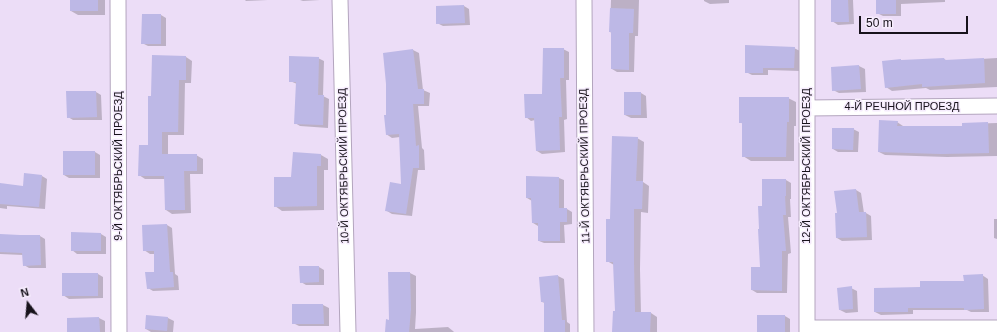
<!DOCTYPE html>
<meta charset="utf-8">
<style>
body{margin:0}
#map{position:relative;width:997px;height:332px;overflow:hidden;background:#ecddf7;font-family:Helvetica,sans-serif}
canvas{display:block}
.north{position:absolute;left:8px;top:284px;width:40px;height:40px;-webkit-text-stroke:3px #f6ecfd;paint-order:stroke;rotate:344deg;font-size:11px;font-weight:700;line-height:16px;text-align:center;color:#17121b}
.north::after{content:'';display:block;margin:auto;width:14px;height:18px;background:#17121b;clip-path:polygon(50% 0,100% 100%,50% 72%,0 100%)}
.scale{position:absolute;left:859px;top:16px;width:109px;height:18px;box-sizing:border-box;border:2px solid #17121b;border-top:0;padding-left:5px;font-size:12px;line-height:14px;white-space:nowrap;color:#17121b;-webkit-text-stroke:3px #f6ecfd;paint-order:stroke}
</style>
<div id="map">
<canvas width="997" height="332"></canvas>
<div class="north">N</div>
<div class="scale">50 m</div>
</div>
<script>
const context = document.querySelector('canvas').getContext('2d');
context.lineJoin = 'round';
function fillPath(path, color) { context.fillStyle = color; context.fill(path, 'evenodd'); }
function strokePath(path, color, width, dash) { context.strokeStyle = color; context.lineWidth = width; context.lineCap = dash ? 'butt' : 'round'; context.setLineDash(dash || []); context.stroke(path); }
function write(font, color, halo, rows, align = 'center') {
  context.font = font + ' Helvetica,sans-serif'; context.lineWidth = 3; context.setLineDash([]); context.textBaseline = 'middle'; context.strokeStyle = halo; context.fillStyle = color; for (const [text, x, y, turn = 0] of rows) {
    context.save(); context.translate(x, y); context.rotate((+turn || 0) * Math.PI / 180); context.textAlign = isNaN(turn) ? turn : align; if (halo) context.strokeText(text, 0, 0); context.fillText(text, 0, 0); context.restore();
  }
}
const shadow = new Path2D(`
 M71,0H105V15H78L71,11Z
 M245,0H268L246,1Z
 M300,0H320L303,1Z
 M611,0H639L638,36H635L634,72H617L612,69V33L610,32Z
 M704,0H729V3L710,4L704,1Z
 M832,0H853L854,24L838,25L832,21Z
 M877,0H945V2L901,4V16H883L877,13Z
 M464,6L469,9L470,25L443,26L437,23Z
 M161,15L166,18V46H148L142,43Z
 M794,48L800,51V71L768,70V75H752L746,72Z
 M563,49L569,52V80H566L567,119L564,120L565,152L542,154L537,151L535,120L531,121L526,117L543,95Z
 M413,50L419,53L423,90L430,93L429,106H418L422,148L424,150L425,170H418L412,216L392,214L387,211L402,185L400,137L392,138L386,134L387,84L384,54Z
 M186,57L192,61L191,83H185L184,135H168V155H196L203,159V174H190L191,213L172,214L166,210L165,179H145L139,175L149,146L152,97Z
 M318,58L324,61L323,96L329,99L328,128L300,126L295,123L297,84L290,81Z
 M997,58V87L930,90L926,88L892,91L886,87L944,59L948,61Z
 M859,66L865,69L866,92L839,93L833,90L832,68Z
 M96,92L101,95L102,120H73L68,117Z
 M625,93H641L646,96L647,118H631L625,115Z
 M788,98L796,102V126H794V161H751L743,156V124L740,122Z
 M897,122L903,126V127H963V124L997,123V156L947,157L885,155L879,152Z
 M853,129L859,132L858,152H838L833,149Z
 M637,138L644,142L643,182L649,186L648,213L641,212L640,269L641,313H651L657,317V332H613L616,312L614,265L607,261L611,220Z
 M95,152L100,155V178H69L64,175Z
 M294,154L321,155L328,159V170H324V210L282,211L275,206L292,178Z
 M42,176L47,179L45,209L7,206V209L0,208V184L24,187Z
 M559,178L564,180V209H567L572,212V224L564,225L565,243H544L539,241L538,226L533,223L532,201L527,198Z
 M786,180L791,183V199H790L791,217H788L791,253L788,254L787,293H757L752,290L761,268L760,230L763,207Z
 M856,190L861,193L864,213H866L871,216L872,240L842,241L837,238L838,214Z
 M994,219H997V239L994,238Z
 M167,225L172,228L175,274L178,276L179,290L153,291L148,288L155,273V254H150L144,250Z
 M101,234L106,237V254H77L72,250Z
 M0,235L40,236L45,239L46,268H29L24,265L23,255L0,254Z
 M319,267L324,270V285H306L301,282Z
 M389,273H410L416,276V313L415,329L448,327L453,331L454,332H386L390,321Z
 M98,274L103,277V298L69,299L63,295Z
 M982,275L988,279L989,312H971L967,310H913V314L881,315L875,312L921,288L965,282Z
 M558,276L564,279L567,322L570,324V332H545V303L542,302L540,278Z
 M851,288L857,291L858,312L846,313L840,310Z
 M293,305H323L329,308V326H299L293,323Z
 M147,316L168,318L174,321L173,332H151L146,329Z
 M785,316L790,319V332H758Z
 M99,318L105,321V332H68V319Z`);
const building = new Path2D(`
 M70,0H98V11H70Z
 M831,0H848L849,22H831Z
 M876,0H896V14H876Z
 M464,5L465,23L436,24V6Z
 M610,8L634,9L633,33H629V70L611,69V32H609Z
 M142,14H161V44H141Z
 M745,45L795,47L794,68H763V73H745Z
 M543,48H564V78H560L562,117H559L560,150L536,151L534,118H525L524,94H542Z
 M413,49L418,89H424V104H413L416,146L419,145V168H413L406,214L385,211L390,182L401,184L399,134L386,135L384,115H386V84L383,53Z
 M152,55L186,56V80H179L178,132H162V154H197V171H184L185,210H165L164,176H138L139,145H148V96H151Z
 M289,56L319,57L318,95H324L323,125L294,124L296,82H289Z
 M944,58L945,60L984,58L985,83L922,87V84L885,88L882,61L901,59V60Z
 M859,65L861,89L832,91L831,67Z
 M66,91H96L97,117L67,118Z
 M624,92H641V115H624Z
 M739,97H789V122H787L786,157H742V123H739Z
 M879,120L898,121L897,126H962V123L988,122L989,153L941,154L878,152Z
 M832,128H854L853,150L832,149Z
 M612,136L638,137L636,181H643L642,209H634V265L635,312H651L650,332H612L613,311H615L613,262H606V219H610Z
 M63,151H95V175H63Z
 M293,152L321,154V166H317V206L274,207V177H291Z
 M24,173L42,175L39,207L0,204V183L23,186Z
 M526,176L559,177V208H567V222H560V241H538V223H532L531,198H526Z
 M762,179H786V196H785L786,215H783L786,251H782V291L751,290V267H760L758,229H759L758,206H762Z
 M856,189L859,212H866L867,237L836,238L835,213H837L834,191Z
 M167,224L170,272H173L174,287L147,289L145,272H154V251H143L142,225Z
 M71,232L101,233V251H71Z
 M0,234L20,235H40L41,265L23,266L22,253L0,252Z
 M299,266H319V282L300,283Z
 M388,272H410L411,309L409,332H385L386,319L389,320Z
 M62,273H98V296H62Z
 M983,274L984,309L964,310V308H908V312H874V288L920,287V281H964L963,275Z
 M558,275L562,320H565V332H544V302H541L539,277Z
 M852,286L853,309L839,310L837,288Z
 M292,304H323L324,324H292Z
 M146,315L168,317L167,331L145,329Z
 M757,315H785V332H757Z
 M99,317L100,332H67V318Z`);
const minor = new Path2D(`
 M118,0L119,332
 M340,0L348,332
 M584,0L586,332
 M807,0V332
 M807,108L997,106
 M807,328H997`);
const streetNames = [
 ["4-Й РЕЧНОЙ ПРОЕЗД",902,107],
 ["9-Й ОКТЯБРЬСКИЙ ПРОЕЗД",119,166,-90],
 ["10-Й ОКТЯБРЬСКИЙ ПРОЕЗД",344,166,-91],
 ["11-Й ОКТЯБРЬСКИЙ ПРОЕЗД",585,166,-91],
 ["12-Й ОКТЯБРЬСКИЙ ПРОЕЗД",807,166,-90]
];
fillPath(shadow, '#0003');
fillPath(building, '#bdb8e6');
strokePath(minor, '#b3a5be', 17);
strokePath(minor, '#fff', 15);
write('11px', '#17121b', '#f6ecfd', streetNames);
</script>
